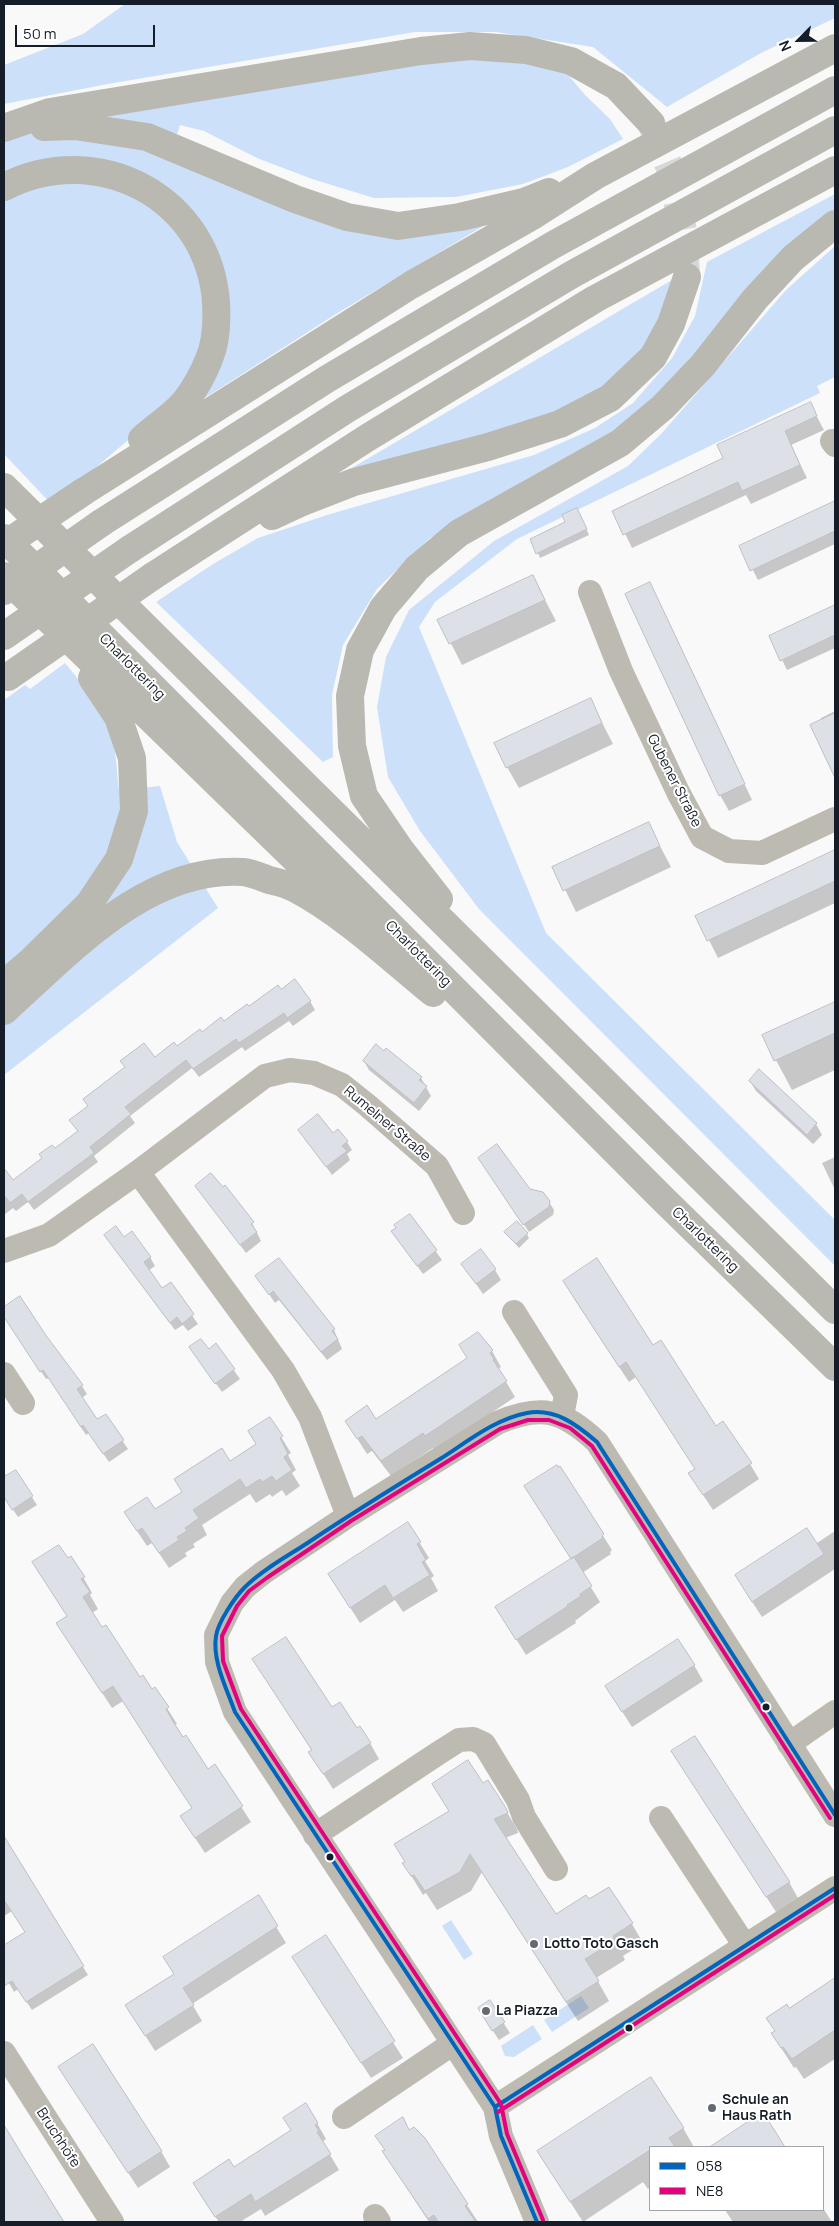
<!DOCTYPE html>
<meta charset="utf-8">
<style>
body{margin:0}
#map{position:relative;width:839px;height:2226px;overflow:hidden;background:#f9f9f9;font-family:Manrope,sans-serif}
canvas{display:block}
.frame{position:absolute;inset:0;border:5px solid #151d28;pointer-events:none}
.legend{position:absolute;left:649px;top:2146px;width:175px;height:65px;box-sizing:border-box;background:#fff;border:1px solid #a1a5a9;margin:0;padding:6px 9px;list-style:none;font-size:15px;color:#151d28}
.legend li{display:flex;align-items:center;gap:10px;height:25px}
.legend b{width:25px;border:1px solid #a1a5a9}
.north{position:absolute;left:774px;top:15px;width:50px;height:50px;-webkit-text-stroke:4px #fff;paint-order:stroke;rotate:247deg;font-size:14px;font-weight:700;line-height:20px;text-align:center;color:#151d28}
.north::after{content:'';display:block;margin:auto;width:18px;height:22px;background:#151d28;clip-path:polygon(50% 0,100% 100%,50% 72%,0 100%)}
.scale{position:absolute;left:15px;top:25px;width:140px;height:22px;box-sizing:border-box;border:2px solid #151d28;border-top:0;padding-left:6px;font-size:15px;line-height:18px;white-space:nowrap;color:#151d28;-webkit-text-stroke:4px #fff;paint-order:stroke}
</style>
<div id="map">
<canvas width="839" height="2226"></canvas>
<div class="frame"></div>
<ul class="legend">
<li><b style="height:6px;background:#0065bd"></b>058</li>
<li><b style="height:6px;background:#e5007d"></b>NE8</li>
</ul>
<div class="north">N</div>
<div class="scale">50 m</div>
</div>
<script>
const context = document.querySelector('canvas').getContext('2d');
context.lineJoin = 'round';
function fillPath(path, color) { context.fillStyle = color; context.fill(path, 'evenodd'); }
function strokePath(path, color, width, dash) { context.strokeStyle = color; context.lineWidth = width; context.lineCap = dash ? 'butt' : 'round'; context.setLineDash(dash || []); context.stroke(path); }
function write(font, color, halo, rows, align = 'center') {
  context.font = font + ' Manrope,sans-serif'; context.lineWidth = 4; context.setLineDash([]); context.textBaseline = 'middle'; context.strokeStyle = halo; context.fillStyle = color; for (const [text, x, y, turn = 0] of rows) {
    context.save(); context.translate(x, y); context.rotate((+turn || 0) * Math.PI / 180); context.textAlign = isNaN(turn) ? turn : align; if (halo) context.strokeText(text, 0, 0); context.fillText(text, 0, 0); context.restore();
  }
}
const green = new Path2D(`
 M125,4H835V18L761,53L667,107L593,47L496,32H415L108,84L4,104V65L83,34Z
 M465,53L557,64L570,77L585,95L610,119L623,139L568,167L523,184L456,197L374,198L312,179L257,158L204,131L180,125L172,151L411,231L485,225L336,314L197,403L224,300L155,186L4,179V141L31,121Z
 M87,178L151,202L173,226L198,270L205,325L197,360L175,400L52,505L4,454V198L16,190Z
 M835,194V209L791,243L663,396L592,448L430,538L377,589L343,645L332,695L333,757L323,762L156,602L213,564L258,538L327,515L534,455L595,428L633,403L672,358L695,316L707,262Z
 M835,246V377L817,386L820,393L517,539L435,602L419,627L546,933L835,1220V1266L479,909L420,831L388,777L377,707L386,657L409,610L494,541L628,466L662,433L786,290Z
 M677,277L658,332L625,376L587,406L321,486Z
 M65,663C86,688 106,714 114,747C117,761 117,776 119,790L160,786L177,842L218,908L4,1075V700L25,685L30,689Z
 M451,1920L473,1954L464,1960L442,1926Z
 M581,1996L589,2008L552,2032L544,2020Z
 M533,2025L542,2039L514,2057L505,2056L501,2046Z`);
const shadow = new Path2D(`
 M810,404L824,430L791,445L807,478L751,504L746,495L632,548L614,511L725,459Z
 M835,502V544L758,580L741,547Z
 M580,514L589,535L540,558L538,553L567,523Z
 M533,577L556,621L462,665L439,620Z
 M650,583L752,800L729,811L720,795Z
 M835,606V648L787,670L771,637Z
 M590,699L613,744L519,788L507,767Z
 M835,711V753L828,757L821,718Z
 M648,823L671,867L576,912L554,867Z
 M835,851V903L718,958L697,916Z
 M280,991L310,1001L315,1010L293,1026L289,1021L245,1051L242,1047L199,1077L192,1068L130,1116L135,1123L94,1156L98,1162L34,1210L28,1202L16,1211L13,1208L4,1215V1182L9,1178L12,1182L78,1132L71,1121L89,1107L84,1100L154,1059Z
 M835,1003V1070L792,1090L763,1036Z
 M364,1061L421,1078L431,1096L419,1111L369,1070Z
 M759,1071L816,1124L822,1135L813,1144L756,1091L750,1081Z
 M300,1130L332,1135L347,1142L352,1150L347,1154L350,1160L332,1175Z
 M835,1157V1190L822,1163Z
 M484,1166L549,1202L554,1210L553,1215L529,1232Z
 M196,1186L252,1223L261,1241L246,1253Z
 M410,1215L442,1260L423,1274L392,1232Z
 M506,1233L527,1234L529,1238L519,1248Z
 M124,1239L150,1257L155,1266L148,1271L162,1290L170,1284L198,1324L188,1331L183,1325L175,1330L111,1244Z
 M462,1264L495,1270L501,1280L483,1294Z
 M257,1276L334,1330L342,1349L327,1360L279,1300L275,1303Z
 M573,1297L653,1347L716,1427L750,1464L759,1479L713,1510L699,1489L696,1470L636,1377L629,1382Z
 M20,1298L44,1335L82,1386L87,1394L82,1398L97,1421L105,1415L128,1449L109,1462L89,1433L86,1435L49,1378L46,1379L4,1314V1308Z
 M478,1334L492,1351L501,1367L499,1368L502,1375L515,1397L435,1451L433,1448L391,1476L372,1451L367,1454L346,1421H376L468,1358Z
 M216,1345L240,1379L222,1392L190,1348L208,1351Z
 M270,1419L291,1453L288,1455L296,1470L292,1473L300,1486L286,1496L282,1490L272,1497L270,1494L256,1503L250,1494L202,1525L207,1535L193,1544L195,1547L185,1553L187,1556L169,1568L152,1543L147,1546L135,1528L155,1511L257,1444Z
 M560,1468L612,1550L610,1552L611,1554L582,1573L600,1602L575,1621L576,1623L526,1655L506,1623L572,1560Z
 M15,1471L37,1505L18,1517L4,1496V1472L7,1477Z
 M408,1524L429,1558L425,1561L434,1576L431,1578L438,1591L403,1612L395,1600L360,1623L339,1590Z
 M835,1531V1569L762,1617L745,1591Z
 M68,1560L83,1577L92,1593L90,1595L98,1609L92,1613L102,1628L139,1679L152,1691L155,1689L177,1724L174,1725L208,1770L215,1766L251,1822L205,1853L191,1832L193,1809L123,1701L112,1708L67,1639Z
 M253,1659L332,1709L370,1743L379,1759L333,1789L310,1753L312,1751Z
 M694,1665L703,1681L632,1727L616,1702Z
 M682,1767L789,1882L798,1898L776,1912Z
 M483,1785L505,1809L517,1829L518,1833L505,1838L555,1916L589,1901L632,1924L643,1943L623,1956L625,1960L596,1978L609,2001L578,2021L482,1872L471,1891L437,1910L426,1893L423,1895L404,1864L450,1812Z
 M4,1839L88,1975L32,2010L18,1989L14,1992L4,1974V1947L26,1933L12,1911L4,1916Z
 M258,1897L286,1943L192,2004L202,2021L155,2051L136,2021L175,1975Z
 M326,1936L403,2058L371,2078L303,1973Z
 M835,1979V2059L804,2079L796,2067L794,2068L772,2034L789,2010Z
 M490,2002L510,2033L499,2040L485,2019Z
 M69,2082L161,2151L170,2167L138,2188Z
 M762,2114L784,2147H714Z
 M403,2119L410,2131L424,2139L478,2222H429L393,2167Z
 M317,2123L326,2139L323,2141L326,2148L339,2170L265,2216L261,2209L240,2222H219L203,2199L233,2169Z
 M683,2128L694,2147H650V2187L648,2189L643,2182L583,2222L551,2172Z
 M4,2129L62,2222H4Z
 M823,2208L832,2222H733L725,2210H823Z`);
const building = new Path2D(`
 M811,402L817,416L785,431L800,465L742,491L738,482L623,535L612,511L723,458L717,445Z
 M835,501V531L750,571L739,546Z
 M577,508L587,529L536,554L530,539L565,522L562,515Z
 M533,575L545,600L449,644L437,620Z
 M650,582L745,784L719,796L625,594Z
 M835,605V635L780,661L769,636Z
 M591,698L602,723L506,768L494,743Z
 M835,713V778L810,725Z
 M649,822L660,846L563,891L552,867Z
 M835,850V881L707,941L695,916Z
 M295,979L311,1001L287,1018L284,1013L239,1043L236,1039L193,1069L186,1060L125,1107L131,1114L90,1147L94,1153L28,1202L22,1194L10,1203L4,1195V1168L13,1180L42,1158L39,1154L52,1145L55,1148L78,1131L69,1120L88,1106L83,1099L125,1067L120,1061L144,1043L155,1057L174,1042L177,1046L200,1029L202,1032L221,1017L224,1021L247,1004L249,1006L278,985L281,989Z
 M835,1002V1033L774,1061L762,1035Z
 M376,1044L384,1051L386,1048L422,1077L419,1080L427,1086L414,1103L363,1061Z
 M759,1069L817,1123L807,1135L749,1081Z
 M318,1114L333,1133L338,1129L348,1141L342,1146L347,1151L326,1167L298,1130Z
 M497,1144L530,1189L543,1192L550,1201L549,1207L523,1225L478,1158Z
 M211,1173L223,1187L225,1185L254,1222L251,1224L257,1232L240,1245L195,1186Z
 M410,1214L437,1250L417,1266L391,1231L396,1228L394,1225Z
 M517,1221L528,1233L516,1244L504,1232Z
 M116,1226L124,1237L132,1231L151,1257L144,1262L162,1288L171,1282L194,1314L182,1324L177,1317L170,1323L104,1235Z
 M481,1249L496,1269L476,1284L461,1264Z
 M279,1258L335,1329L332,1331L338,1339L321,1352L273,1291L269,1295L255,1276Z
 M597,1258L653,1345L661,1340L716,1426L723,1421L752,1463L703,1495L688,1473L695,1469L626,1362L619,1367L563,1281Z
 M20,1296L45,1334L83,1385L77,1389L97,1419L106,1414L124,1440L103,1454L83,1425L81,1427L43,1370L40,1372L4,1317V1307Z
 M478,1332L493,1350L490,1353L494,1359L493,1360L507,1381L425,1436L423,1433L381,1461L362,1436L357,1439L345,1421L367,1405L376,1419L467,1358L459,1345Z
 M201,1339L209,1349L216,1343L235,1369L215,1384L189,1347Z
 M270,1417L283,1436L280,1438L288,1454L284,1457L292,1470L276,1481L272,1476L262,1482L260,1479L246,1488L240,1479L193,1510L199,1518L185,1528L187,1531L177,1537L179,1540L159,1553L142,1528L137,1531L124,1512L147,1497L155,1509L182,1492L174,1479L222,1448L230,1461L256,1444L248,1431Z
 M557,1465L558,1467L560,1466L604,1534L602,1536L603,1538L571,1559L524,1486Z
 M16,1470L33,1496L12,1510L4,1497V1477Z
 M408,1522L421,1542L417,1544L426,1560L422,1562L430,1575L393,1598L385,1585L350,1608L328,1574Z
 M807,1528L824,1554L752,1602L735,1575Z
 M59,1545L68,1558L71,1556L85,1577L81,1579L90,1592L83,1597L102,1627L106,1625L140,1677L143,1675L152,1689L155,1687L169,1707L166,1709L174,1723L183,1737L186,1735L208,1769L215,1764L243,1806L195,1838L180,1816L192,1808L161,1761L113,1686L102,1693L56,1623L67,1616L32,1562Z
 M574,1557L592,1586L580,1594L581,1596L567,1605L568,1606L516,1640L495,1607Z
 M286,1637L332,1707L340,1702L357,1728L360,1726L371,1743L323,1774L308,1752L312,1750L252,1659Z
 M678,1639L695,1665L622,1712L605,1686Z
 M695,1736L790,1882L766,1897L671,1751Z
 M468,1760L483,1783L488,1780L506,1808L508,1813L494,1819L556,1914L586,1895L589,1899L609,1887L633,1923L613,1936L615,1941L585,1959L599,1981L566,2002L470,1854L460,1872L425,1891L414,1875L411,1876L402,1863L405,1862L394,1844L449,1811L432,1784Z
 M4,1836L84,1966L26,2002L12,1981L4,1986V1945L25,1932L4,1900Z
 M259,1895L278,1926L183,1988L194,2005L145,2036L125,2005L174,1974L163,1957Z
 M326,1935L395,2041L361,2063L292,1957Z
 M835,1978V2030L792,2059L783,2047L781,2048L771,2033L775,2031L766,2018L787,2004L789,2008Z
 M490,2000L505,2022L492,2031L478,2008Z
 M93,2044L162,2151L128,2173L58,2067Z
 M651,2077L684,2128L669,2138L675,2147H650V2150L570,2202L537,2151Z
 M306,2103L318,2123L315,2125L319,2131L317,2132L331,2154L255,2202L251,2194L215,2217L193,2183L229,2159L234,2167L291,2130L283,2118Z
 M763,2112L785,2147H710Z
 M403,2117L409,2130L414,2127L425,2138L468,2204L465,2206L476,2222H438L434,2215L428,2219L382,2151L385,2150L375,2136Z
 M4,2125L26,2161L64,2222H4Z`);
const highwayTunnel = new Path2D(`
 M651,123L672,173L683,231L686,273`);
const minor = new Path2D(`
 M832,441L835,445
 M590,592L621,671L678,792L702,837L729,851L762,853L835,819
 M138,1172L283,1370L310,1417L348,1516
 M4,1251L49,1235L138,1172L265,1076L290,1070L314,1073L342,1085L367,1105L437,1166L463,1213
 M514,1312L566,1395L562,1416
 M4,1374L23,1403
 M789,1744L835,1712
 M661,1818L745,1946
 M315,1835L437,1754L459,1740L473,1739L484,1744L518,1800L524,1817L556,1869
 M4,2053L112,2222
 M495,2107L835,1888
 M344,2117L452,2044
 M375,2216L379,2222
 M537,2222L501,2136L495,2107L235,1712L217,1662L216,1635L232,1603L245,1587L264,1572L348,1516L497,1423C542,1404 562,1410 597,1442L835,1815`);
const highway = new Path2D(`
 M44,127L75,126L147,137L295,199L347,217L398,226L460,217L524,202L549,192
 M4,128L50,112L421,51L470,46L526,50L571,61L616,86L651,123
 M4,187C97,139 209,197 216,303C217,320 216,343 209,359C204,372 195,388 187,399C176,414 156,426 142,439
 M4,487L835,1310
 M83,492L411,285L534,215L595,176L835,48
 M272,516L300,503L354,482L488,447L560,424L610,398L653,357L671,324L687,277
 M101,523L327,379L553,245L835,90
 M4,538L663,1199L835,1367
 M130,549L347,409L571,275L835,130
 M4,576L368,930
 M153,576L367,438L595,299L835,170
 M439,899L400,849L364,796L352,746L350,696L360,650L383,608L417,568L459,533L620,443L663,407L703,365L755,299L793,258L835,224
 M4,984L30,962L89,904L119,859L134,811L132,758L118,717L92,678
 M4,1011C70,952 146,866 243,872C252,873 261,877 269,880C277,882 287,884 294,888C345,915 389,957 433,993`);
const highwayBridge = new Path2D(`
 M4,545L83,492
 M4,591L101,523
 M4,636L130,549
 M8,677L153,576`);
const bus1 = new Path2D(`
 M495,2107L835,1888
 M537,2222L501,2136L495,2107L235,1712C227,1689 212,1661 216,1636C218,1622 235,1597 245,1587C263,1569 288,1556 309,1542C352,1513 396,1486 440,1459C467,1442 495,1419 527,1413C555,1408 576,1424 597,1442L835,1815`);
const bus2 = new Path2D(`
 M498,2112L835,1895
 M543,2220L507,2134L501,2104L241,1709L223,1661L222,1636L237,1606L249,1591L268,1577L351,1521L500,1429L528,1420H549L570,1428L592,1446L830,1818`);
const markers = [
 [766,1707,4.5,"#151d28"],
 [330,1857,4.5,"#151d28"],
 [534,1944,5,"#656a71"],
 [486,2011,5,"#656a71"],
 [629,2028,4.5,"#151d28"],
 [712,2108,5,"#656a71"]
];
const streetNames = [
 ["Charlottering",132,667,45],
 ["Gubener Straße",674,781,63],
 ["Charlottering",418,954,45],
 ["Rumelner Straße",387,1124,40],
 ["Charlottering",705,1240,44],
 ["Bruchhöfe",58,2138,57]
];
const poiNames = [
 ["Lotto Toto Gasch",544,1944],
 ["La Piazza",496,2011],
 ["Schule an",722,2100],
 ["Haus Rath",722,2116]
];
fillPath(green, '#cde0fa');
fillPath(shadow, '#0003');
fillPath(building, '#dde1e7');
strokePath(building, '#bcc0c5', 1);
strokePath(highwayTunnel, '#d7d8da', 28, [28, 14]);
strokePath(minor, '#bdbab2', 24);
strokePath(highway, '#b9b9b2', 28);
strokePath(highwayBridge, '#b9b9b2', 28);
strokePath(bus1, '#0065bd', 4);
strokePath(bus2, '#e5007d', 4);
for (const [x, y, r, color] of markers) { const dot = new Path2D(); dot.arc(x, y, r, 0, 2 * Math.PI); context.fillStyle = color; context.fill(dot); strokePath(dot, '#fff', 2); }
write('14px', '#151d28', '#fff', streetNames);
write('bold 14px', '#151d28', '#fff', poiNames, 'left');
</script>
